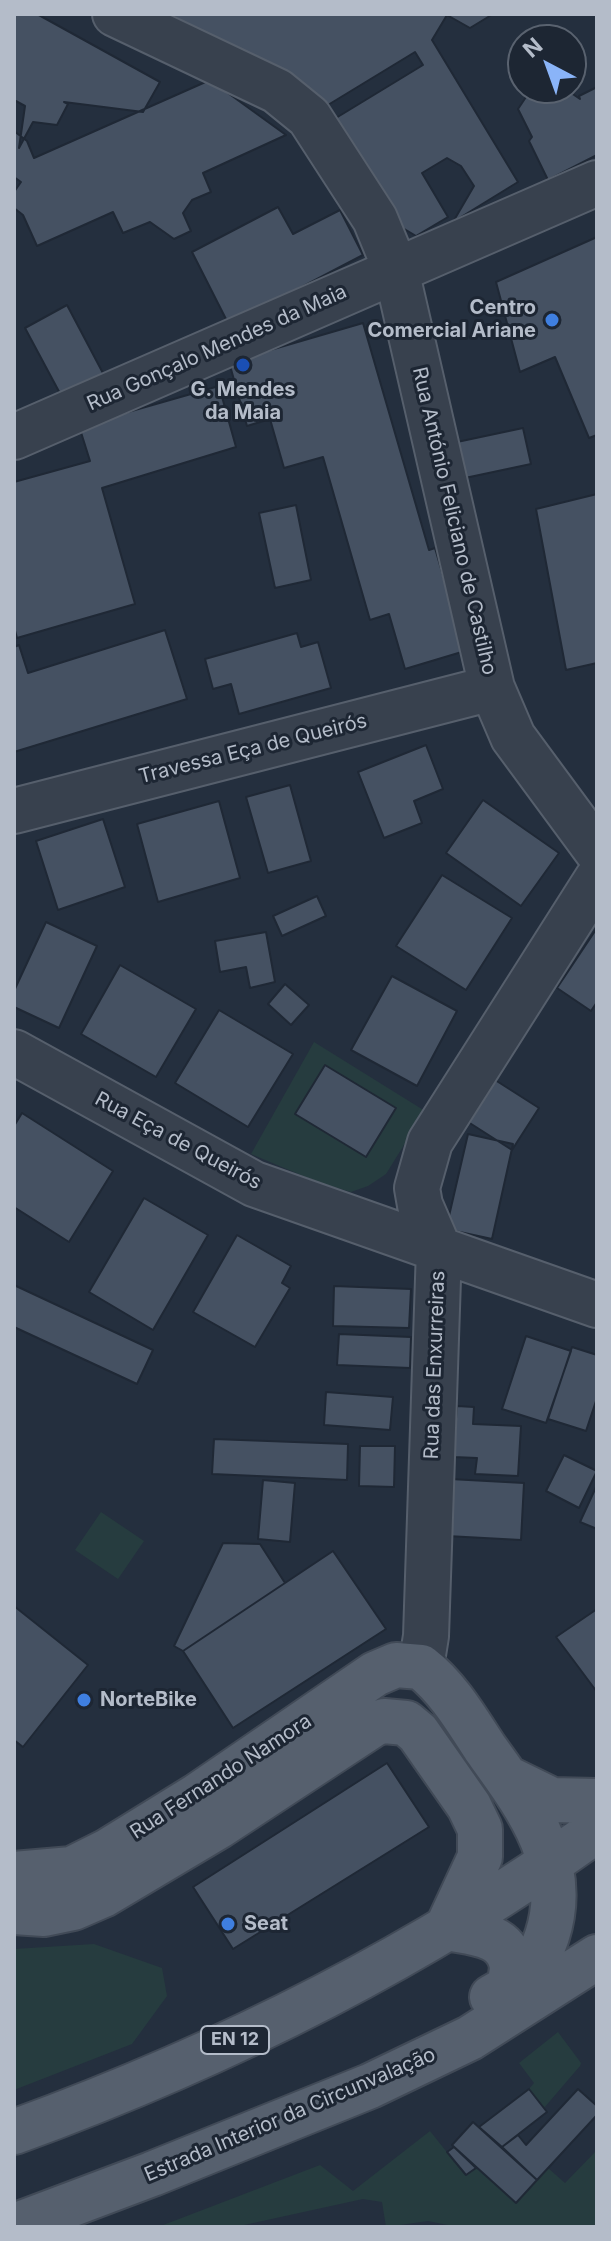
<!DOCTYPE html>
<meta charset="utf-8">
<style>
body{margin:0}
#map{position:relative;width:611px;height:2241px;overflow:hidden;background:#242f3e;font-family:Inter,sans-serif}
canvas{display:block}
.frame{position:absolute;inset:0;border:16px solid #b4bcc9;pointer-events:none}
.north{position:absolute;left:507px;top:24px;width:80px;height:80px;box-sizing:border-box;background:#1d2633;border:2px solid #59626f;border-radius:50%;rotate:319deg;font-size:22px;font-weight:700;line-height:32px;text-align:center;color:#b4bcc9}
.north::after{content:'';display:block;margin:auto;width:28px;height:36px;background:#8ab4f8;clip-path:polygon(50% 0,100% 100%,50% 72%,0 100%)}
</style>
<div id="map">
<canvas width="611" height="2241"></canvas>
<div class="frame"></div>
<div class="north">N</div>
</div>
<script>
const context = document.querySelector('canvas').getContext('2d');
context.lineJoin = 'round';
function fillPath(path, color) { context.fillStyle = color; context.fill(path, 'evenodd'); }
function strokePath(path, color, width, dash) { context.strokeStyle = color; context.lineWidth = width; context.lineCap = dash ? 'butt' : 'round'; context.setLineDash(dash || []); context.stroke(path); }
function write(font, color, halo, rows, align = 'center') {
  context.font = font + ' Inter,sans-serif'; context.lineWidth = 6; context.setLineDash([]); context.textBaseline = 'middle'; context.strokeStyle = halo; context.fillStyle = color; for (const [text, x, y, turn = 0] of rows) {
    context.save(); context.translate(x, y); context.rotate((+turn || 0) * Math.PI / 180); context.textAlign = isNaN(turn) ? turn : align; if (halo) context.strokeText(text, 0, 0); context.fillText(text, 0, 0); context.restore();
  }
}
const green = new Path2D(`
 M314,1042L425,1111L386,1174L368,1186L351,1192L320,1183L251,1154Z
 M101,1512L144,1541L118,1579L75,1550Z
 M94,1944L162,1968L167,1996L132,2044L14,2090V1949Z
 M558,2032L581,2063L580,2066L544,2108L529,2089L534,2083L519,2063Z
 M430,2131L465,2175L476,2168L516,2203L548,2168L565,2183L597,2150V2225L593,2227H457L428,2221L386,2227L382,2202L363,2199L235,2227H158L320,2165L353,2191Z`);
const building = new Path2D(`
 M14,14H37L160,82L143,112L64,102L68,104L57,125L33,122L19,148L25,106L14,100Z
 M170,14H493L470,28L447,15L432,40L518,182L453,222L474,186L461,166L447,158L422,173L448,217L416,236L391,221L331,121L423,65L415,52L323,108Z
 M210,80L286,135L203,173L211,192L192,200L183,213L191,231L174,239L150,222L123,233L113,212L37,246L23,215L14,208V192L21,182L14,177V131L27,141L34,158Z
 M597,87V155L548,180L529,141L532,137L518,109L532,88H564L580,99L579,96Z
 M278,207L293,234L340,210L363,255L229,325L192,252Z
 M597,237V435L589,438L555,357L520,372L496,282Z
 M67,305L105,377L63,399L25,328Z
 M363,323L429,550L435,548L465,651L405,669L389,614L370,620L323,457L284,468L270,419L247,426L229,362Z
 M219,386L236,447L102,488L135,604L17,638L14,627V482L90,461L79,426Z
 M523,428L531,464L465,478L457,442Z
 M597,494V663L566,670L536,509Z
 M296,505L311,580L275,588L259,513Z
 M165,630L187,699L14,752V647L19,645L28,673Z
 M297,633L301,647L318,642L331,688L239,714L231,684L213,689L205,659Z
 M426,745L443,789L414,801L422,823L384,838L358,772Z
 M290,785L311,861L268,873L246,797Z
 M483,800L559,853L521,906L446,853Z
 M219,801L240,878L158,902L137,824Z
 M103,819L125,887L58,910L36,841Z
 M442,875L512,918L466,990L396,946Z
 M317,896L326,916L282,936L273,916Z
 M46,922L97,946L59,1028L14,1007V991Z
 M597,928V1002L591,1011L557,988Z
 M266,932L275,982L250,988L246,967L220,972L215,941Z
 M120,965L196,1009L156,1077L81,1034Z
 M392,976L457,1011L417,1086L351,1050Z
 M285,984L309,1005L291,1025L268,1004Z
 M219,1010L293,1054L248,1127L175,1083Z
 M325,1065L396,1108L366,1157L295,1114Z
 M492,1078L539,1108L512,1150L465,1120Z
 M22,1113L113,1171L69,1242L14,1207V1126Z
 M468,1134L513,1144L492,1239L446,1229Z
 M144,1198L208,1235L153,1330L89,1292Z
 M237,1235L291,1266L282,1283L290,1288L255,1347L193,1312Z
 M14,1285L153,1350L137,1384L14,1327Z
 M334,1286L411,1289L409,1328L333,1326Z
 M339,1334L411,1337L410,1368L337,1365Z
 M526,1336L571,1351L546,1423L502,1409Z
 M572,1347L597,1355V1398L586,1431L548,1419Z
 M326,1392L393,1397L390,1430L324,1425Z
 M457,1406L474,1407L473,1424L521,1426L518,1476L475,1474L477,1458L453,1457Z
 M214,1439L348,1444L347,1480L212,1474Z
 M360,1446H395L394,1487L359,1486Z
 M564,1455L597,1471L579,1508L546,1491Z
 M450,1479L524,1483L521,1540L447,1536Z
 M263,1480L295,1483L290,1542L258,1539Z
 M597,1485V1529L580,1522Z
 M223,1543L260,1544L285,1583L183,1651L174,1646Z
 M333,1551L386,1629L233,1728L183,1651Z
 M14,1606L88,1665L23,1747L14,1740Z
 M597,1609V1692L556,1637Z
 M387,1763L429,1827L233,1949L193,1887Z
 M529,2089L547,2112L502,2147L479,2127Z
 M578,2089L597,2106V2115L537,2180L502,2147L518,2135L526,2145Z
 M473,2122L537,2180L516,2203L452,2145Z
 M454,2147L476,2168L466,2175L447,2152Z`);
const minor = new Path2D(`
 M115,14L277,91L309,117L375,219L396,270L492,688L513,737L597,851
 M14,437L597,183
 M14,811L492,688
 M14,1052L254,1184L597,1305
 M421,1667L426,1636L439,1249L420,1205L417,1188L430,1142L597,879`);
const major = new Path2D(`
 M421,1667C448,1688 466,1719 485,1748C526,1805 571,1862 547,1936C537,1967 521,1982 492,1997
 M406,1723L418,1733L469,1806L480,1829V1857L447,1928
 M507,1778L552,1800L597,1801
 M14,1874L72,1869L108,1851L197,1796L375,1674L396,1665L421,1667
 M14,1912L44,1914L73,1908L103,1895L219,1826L374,1724L384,1721L406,1723
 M447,1928C470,1933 505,1933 511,1962C513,1969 510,1980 509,1988
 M14,2132C220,2057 418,1958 597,1830
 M14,2226L152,2174L370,2086L470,2038L597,1957`);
const markers = [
 [552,320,8,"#3f7fe0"],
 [243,365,8,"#1a4fb4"],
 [84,1700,8,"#3f7fe0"],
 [228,1924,8,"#3f7fe0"]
];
const shields = [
 [235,2040,68]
];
const shieldNames = [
 ["EN 12",235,2040]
];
const poiNames = [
 ["Centro",536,308,"right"],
 ["Comercial Ariane",536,331,"right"],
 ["G. Mendes",243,390,"center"],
 ["da Maia",243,413,"center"],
 ["NorteBike",100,1700],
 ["Seat",244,1924]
];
const streetNames = [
 ["Rua Gonçalo Mendes da Maia",217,348,-24],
 ["Rua António Feliciano de Castilho",454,521,77],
 ["Travessa Eça de Queirós",253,749,-14],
 ["Rua Eça de Queirós",178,1141,28],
 ["Rua das Enxurreiras",435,1365,-88],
 ["Rua Fernando Namora",221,1777,-33],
 ["Estrada Interior da Circunvalação",290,2115,-23]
];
fillPath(green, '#263c3f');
fillPath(building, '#455162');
strokePath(building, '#1f2835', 2);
strokePath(minor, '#565f6c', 48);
strokePath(major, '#414a57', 48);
strokePath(minor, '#38414e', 44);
strokePath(major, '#56606e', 44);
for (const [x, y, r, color] of markers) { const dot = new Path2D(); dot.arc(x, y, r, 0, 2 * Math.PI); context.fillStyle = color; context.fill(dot); strokePath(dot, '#1d2633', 3); }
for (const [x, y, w] of shields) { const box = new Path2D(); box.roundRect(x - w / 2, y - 14, w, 28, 6); context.fillStyle = '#1d2633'; context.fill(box); strokePath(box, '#b4bcc9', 2); }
write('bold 18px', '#b4bcc9', null, shieldNames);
write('bold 20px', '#b4bcc9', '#1d2633', poiNames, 'left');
write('20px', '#b4bcc9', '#1d2633', streetNames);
</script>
